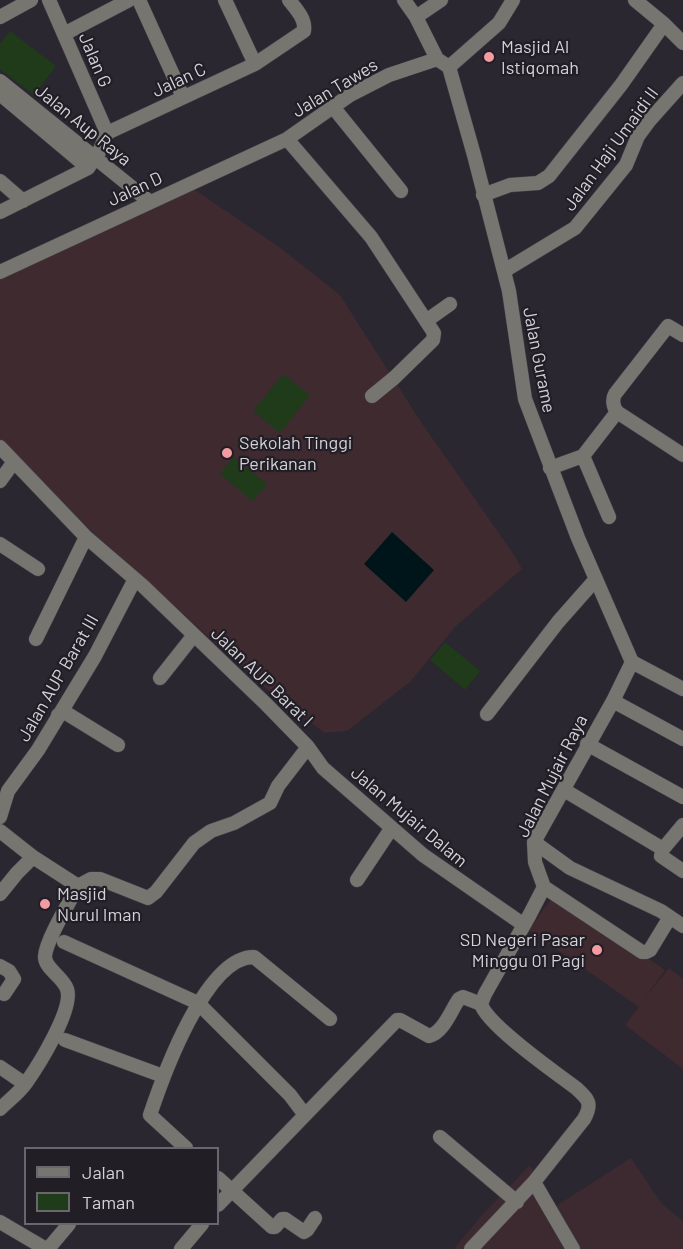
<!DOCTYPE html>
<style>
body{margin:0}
#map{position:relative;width:683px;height:1249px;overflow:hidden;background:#2a2730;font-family:Barlow,sans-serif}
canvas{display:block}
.legend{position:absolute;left:24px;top:1147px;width:195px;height:78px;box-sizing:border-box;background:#211e26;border:2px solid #69666d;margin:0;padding:8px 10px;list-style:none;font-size:18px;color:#d4d1d8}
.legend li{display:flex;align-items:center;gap:12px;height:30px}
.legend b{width:30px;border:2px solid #69666d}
</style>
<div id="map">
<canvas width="683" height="1249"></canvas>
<ul class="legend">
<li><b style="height:8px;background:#777570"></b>Jalan</li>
<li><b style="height:16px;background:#1f3b1a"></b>Taman</li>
</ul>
</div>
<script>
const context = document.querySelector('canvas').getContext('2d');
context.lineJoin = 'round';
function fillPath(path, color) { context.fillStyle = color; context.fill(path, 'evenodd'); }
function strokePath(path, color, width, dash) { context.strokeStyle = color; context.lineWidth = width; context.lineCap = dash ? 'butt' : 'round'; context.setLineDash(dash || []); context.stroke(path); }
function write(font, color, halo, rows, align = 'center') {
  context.font = font + ' Barlow,sans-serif'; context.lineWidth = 4.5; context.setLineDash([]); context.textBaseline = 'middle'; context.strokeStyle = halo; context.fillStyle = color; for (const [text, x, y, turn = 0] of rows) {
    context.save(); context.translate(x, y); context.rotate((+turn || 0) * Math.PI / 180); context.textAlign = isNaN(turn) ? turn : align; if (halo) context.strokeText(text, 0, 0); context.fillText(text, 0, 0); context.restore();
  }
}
const commercial = new Path2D(`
 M631,1158L662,1204L683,1221V1249H454L481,1216L530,1165L556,1206Z`);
const education = new Path2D(`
 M192,188L278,246L340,295L421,422L515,556L522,569L455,627L410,682L347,731L325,733L273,695L59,502L21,466L0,440V278Z
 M555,893L665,970L644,999L669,968L683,979V1069L625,1025L639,1007L529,930Z`);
const green = new Path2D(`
 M10,31L56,66L34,95L0,69V44Z
 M283,374L310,395L280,433L253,411Z
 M233,457L267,484L253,501L220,474Z
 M445,642L480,671L465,690L430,660Z`);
const water = new Path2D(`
 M392,532L434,570L406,602L364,564Z`);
const minor = new Path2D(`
 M49,0L107,133
 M139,0L183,97
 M225,0L255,64
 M404,0L416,17L437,59L449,67L474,155L509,291L525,399L578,538L632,662
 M635,0L664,24L683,43
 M0,17L31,0
 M416,17L441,0
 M64,34L129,0
 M449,67L499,23L513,0
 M0,81L150,202
 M0,94L88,168
 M333,107L401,191
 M287,139L371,237L434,333L433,340L394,378L372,396
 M0,181L23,201
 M483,195L510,185L538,183L549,176L621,85L664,24
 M0,212L88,168L99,152L107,133L255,64L304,31C306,19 296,9 289,0
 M504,271L575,228L626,165L638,136L649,121L683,83
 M0,272L287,139L350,95L389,75L437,59
 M426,321L450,304
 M683,335L668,326L615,394C612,399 613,407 617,412L683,455
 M0,447L86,537L143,586L266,704L308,747L323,768L423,855L524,925
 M583,456L609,517
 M550,468L583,456L617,412
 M0,481L13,463
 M0,544L38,569
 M36,639L86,537
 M632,662L683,689
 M160,678L194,635
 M613,701L683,739
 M487,714L558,622L596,579
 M58,715L66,713L118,745
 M587,744L683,797
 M564,790L663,849
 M0,817L8,791L38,750L95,656L135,579
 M683,825L663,849L661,856L683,871
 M0,831L33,857L78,886
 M534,842L570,868L661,911L683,926
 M357,880L391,829
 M78,886L91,879H100L148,898L156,892L194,843L211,831L234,823L270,803L278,786L308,747
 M544,887L642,952H646L650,950L670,917
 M0,894L17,873L33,857
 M64,942L198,1003L290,1095L305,1115
 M0,966L9,971L14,979L4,994
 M65,1040L163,1076
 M0,1067L25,1084
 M0,1109C8,1101 19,1093 26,1083C38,1066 74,1009 67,989C63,977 44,968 45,956C46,940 70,901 78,886
 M440,1137L517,1202
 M186,1148L150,1115C163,1076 206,956 254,957L330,1019
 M218,1178L272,1227H275L282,1219H285L304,1232L307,1230L315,1218
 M218,1205L397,1020H400L429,1036C444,1032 451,1010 459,999L463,997L481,1004
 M0,1222L46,1249
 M48,1249L69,1224
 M181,1249L202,1224
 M471,1249L534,1182
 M573,1249L534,1182L584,1119C593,1103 588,1099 576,1088C556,1073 487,1025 481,1004L485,994L529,916L544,887L535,862L534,842L613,701L632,662`);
const markers = [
 [489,57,6,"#f49aa2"],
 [227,453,6,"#f49aa2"],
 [45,904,6,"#f49aa2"],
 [597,950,6,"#f49aa2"]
];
const poiNames = [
 ["Masjid Al",501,47],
 ["Istiqomah",501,68],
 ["Sekolah Tinggi",239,443],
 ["Perikanan",239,464],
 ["Masjid",57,894],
 ["Nurul Iman",57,915],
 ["SD Negeri Pasar",585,940,"right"],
 ["Minggu 01 Pagi",585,961,"right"]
];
const streetNames = [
 ["Jalan G",95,60,67],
 ["Jalan C",179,80,-25],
 ["Jalan Tawes",335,88,-31],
 ["Jalan Aup Raya",83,125,39],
 ["Jalan Haji Umaidi II",611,149,-54],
 ["Jalan D",135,189,-25],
 ["Jalan Gurame",539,360,79],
 ["Jalan AUP Barat I",262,677,44],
 ["Jalan AUP Barat III",58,678,-60],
 ["Jalan Mujair Raya",552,776,-63],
 ["Jalan Mujair Dalam",409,817,40]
];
fillPath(commercial, '#3d2a31');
fillPath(education, '#3e2a2f');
fillPath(green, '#1f3b1a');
fillPath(water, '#001519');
strokePath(minor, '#45424b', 15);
strokePath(minor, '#777570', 14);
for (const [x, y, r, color] of markers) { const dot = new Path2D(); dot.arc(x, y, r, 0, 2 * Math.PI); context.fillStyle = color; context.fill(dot); strokePath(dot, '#211e26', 2); }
write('18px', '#d4d1d8', '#211e26', poiNames, 'left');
write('18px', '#d4d1d8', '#211e26', streetNames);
</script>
